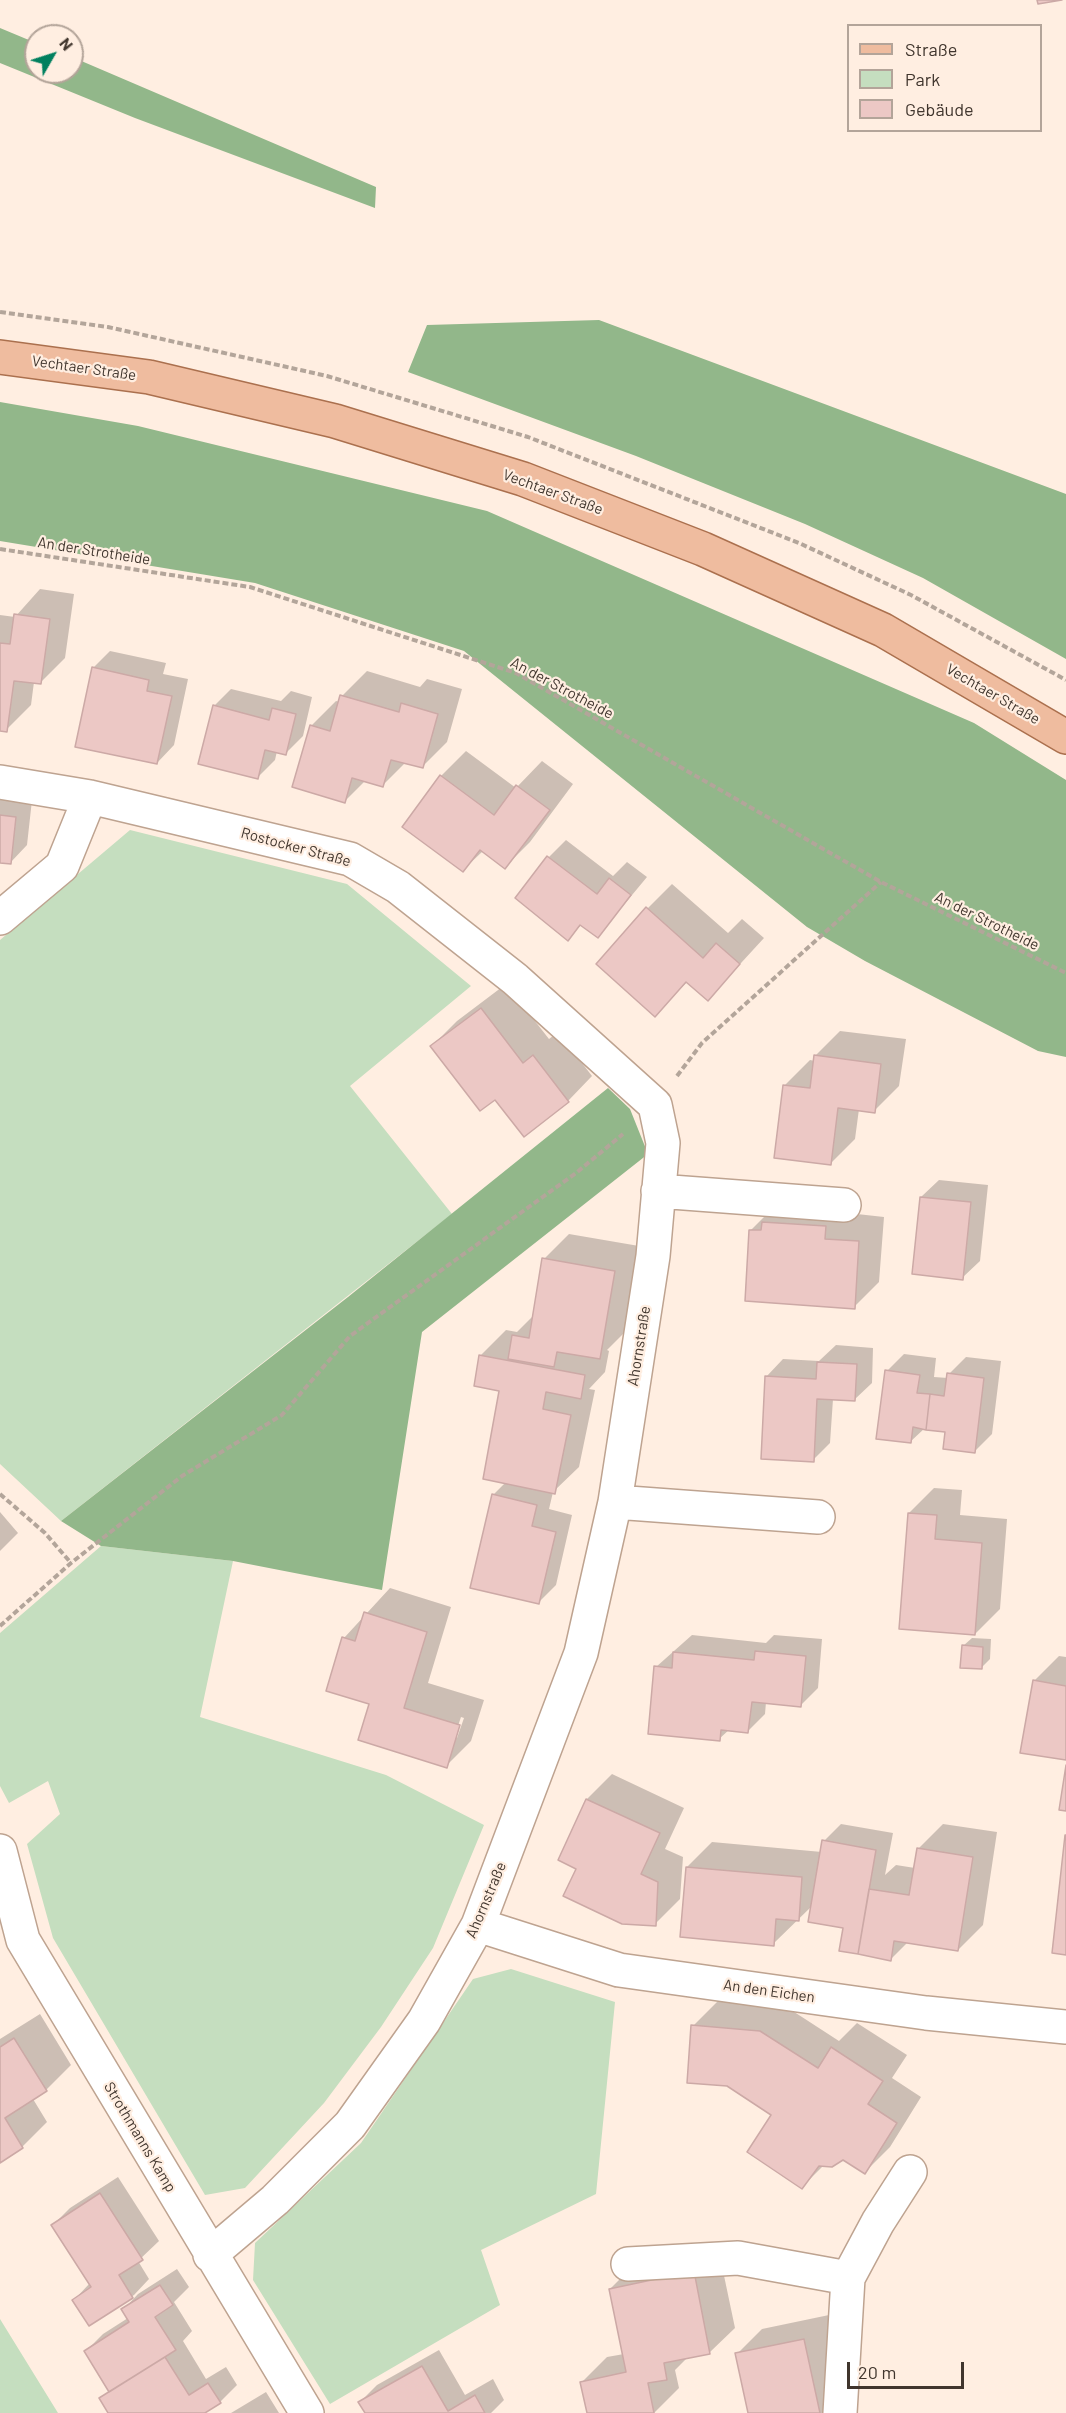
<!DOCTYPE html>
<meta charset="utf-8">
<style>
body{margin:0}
#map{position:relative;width:1066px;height:2413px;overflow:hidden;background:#ffeee1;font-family:Barlow,sans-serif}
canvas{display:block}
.legend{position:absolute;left:847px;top:24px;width:195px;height:108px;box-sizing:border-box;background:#ffeee1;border:2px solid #b3a499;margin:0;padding:8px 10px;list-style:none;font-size:18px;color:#40352d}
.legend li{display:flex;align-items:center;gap:12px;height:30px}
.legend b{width:30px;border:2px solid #b3a499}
.north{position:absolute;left:24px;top:24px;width:60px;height:60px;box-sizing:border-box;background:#ffeee1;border:2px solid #b3a499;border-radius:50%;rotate:51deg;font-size:16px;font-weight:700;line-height:24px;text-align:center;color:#40352d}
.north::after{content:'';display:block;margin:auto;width:21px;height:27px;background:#01805f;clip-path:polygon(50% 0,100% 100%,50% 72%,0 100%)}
.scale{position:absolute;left:847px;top:2362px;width:117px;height:27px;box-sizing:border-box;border:3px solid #40352d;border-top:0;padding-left:8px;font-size:18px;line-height:21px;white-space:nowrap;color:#40352d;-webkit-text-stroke:4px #ffeee1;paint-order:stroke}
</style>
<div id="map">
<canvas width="1066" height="2413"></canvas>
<ul class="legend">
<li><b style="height:8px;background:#efbc9f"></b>Straße</li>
<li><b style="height:16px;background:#c5debf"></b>Park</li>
<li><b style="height:16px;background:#ecc8c5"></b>Gebäude</li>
</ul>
<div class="north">N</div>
<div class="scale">20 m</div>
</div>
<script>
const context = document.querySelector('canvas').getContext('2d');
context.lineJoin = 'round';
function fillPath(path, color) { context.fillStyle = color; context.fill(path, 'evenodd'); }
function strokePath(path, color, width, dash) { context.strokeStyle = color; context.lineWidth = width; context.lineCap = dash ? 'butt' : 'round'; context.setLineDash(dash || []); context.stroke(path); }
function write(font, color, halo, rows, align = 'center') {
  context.font = font + ' Barlow,sans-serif'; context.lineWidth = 4.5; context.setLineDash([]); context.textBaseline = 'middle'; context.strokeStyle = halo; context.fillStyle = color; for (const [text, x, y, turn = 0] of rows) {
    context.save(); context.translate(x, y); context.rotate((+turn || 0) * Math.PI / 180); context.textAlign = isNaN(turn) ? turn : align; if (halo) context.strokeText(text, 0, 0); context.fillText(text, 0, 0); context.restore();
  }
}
const green = new Path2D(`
 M130,830L347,884L471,986L350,1086L452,1214L61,1521L0,1464V940Z
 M101,1546L233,1561L200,1717L386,1775L484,1825L433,1948L381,2027L324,2103L245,2188L205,2195L53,1938L27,1844L60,1814L48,1781L9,1803L0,1786V1633Z
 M511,1969L615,2002L596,2194L481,2250L500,2305L330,2404L253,2280L255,2243L361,2143L473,1979Z
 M0,2319L58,2413H0Z`);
const forest = new Path2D(`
 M0,28L36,43V72H72V57L376,187L375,208L135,118L0,63Z
 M599,320L1066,494V659L923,578L805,524L636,456L408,372L427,325Z
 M0,402L138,426L487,511L974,723L1066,780V1057L1038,1051L865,961L807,927L464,651L255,583L0,541Z
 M608,1088L630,1109L648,1154L422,1332L382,1590L233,1561L101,1546L61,1521L348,1297Z`);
const shadow = new Path2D(`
 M40,589L74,594L65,658L40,683L34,682L31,705L6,730L0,729V615L15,617Z
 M110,651L166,663L163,674L188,679L174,745L157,763L93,668Z
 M367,671L420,687L427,679L462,689L447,742L422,767L406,762L383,785L366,780L345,801L311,726L336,701L340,702L342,696Z
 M231,689L281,701L291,691L312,697L303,736L286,753L277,751L275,760L257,778L214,706Z
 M466,751L516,788L542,761L573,784L530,842L505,867L483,851L463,870L441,776Z
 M0,796L32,800L27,845L10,863L0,862Z
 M566,840L613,876L627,862L647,877L598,936L582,924L568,939L517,898L549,857Z
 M672,884L728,933L742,919L764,938L708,999L688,981L655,1015L648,908Z
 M506,984L549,1039L558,1032L592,1076L568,1101L495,1098L432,1046L457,1021Z
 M840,1031L906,1039L899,1086L874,1111L859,1109L855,1139L830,1164L785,1085L810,1060L815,1061V1056Z
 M939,1180L988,1185L980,1261L962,1278L921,1197Z
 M776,1205L884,1217L879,1282L854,1307L751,1230Z
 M569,1234L639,1246L624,1333L607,1350L609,1351L605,1372L589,1389L595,1390L579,1467L553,1492L549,1509L572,1515L556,1585L539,1602L493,1495L506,1482L501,1390L481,1355L506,1330L517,1332L534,1315L544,1259Z
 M836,1345L873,1348L872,1383L854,1400L833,1399L830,1443L813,1460L766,1377L783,1359L819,1361Z
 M904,1354L936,1358L934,1377L948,1378L949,1374L966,1357L1001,1361L992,1434L974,1452L947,1431L925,1428L910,1442L887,1371Z
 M934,1488L962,1490L960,1515L1007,1519L1000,1609L975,1634L909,1513Z
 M0,1512L18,1533L0,1551Z
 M390,1588L451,1607L428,1683L484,1700L471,1741L446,1766L370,1703L344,1638ZM461,1717L464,1718L457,1738H454Z
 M692,1635L766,1643L774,1635L822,1639L818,1688L800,1706L766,1702L765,1714L748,1731L730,1729L719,1739L656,1667Z
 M972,1638L991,1639L990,1659L981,1668L963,1646Z
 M1059,1656L1066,1657V1759L1034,1681Z
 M612,1774L684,1808L665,1849L683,1857L680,1899L655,1924L577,1868L560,1859L587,1799Z
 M841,1824L893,1833L885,1875L896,1865L915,1868L918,1849L943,1824L997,1832L983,1925L958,1950L908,1942L891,1959L812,1906L773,1944L687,1867L712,1842L822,1852L824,1841Z
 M718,2001L785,2006L839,2041L857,2023L907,2055L892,2078L921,2097L890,2147L865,2172L843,2158L824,2165L802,2187L773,2115L693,2026Z
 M40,2014L71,2065L46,2090L33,2099L47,2122L22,2147L0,2161V2039Z
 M118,2177L159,2241L138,2261L149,2279L134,2295L89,2324L74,2300L90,2283L53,2225L70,2208Z
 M718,2247L735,2328L710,2352L688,2357L675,2370L679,2388L654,2413H588L582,2382L607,2357L624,2354L610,2289L635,2264Z
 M177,2269L189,2287L174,2302L192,2331L183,2341L206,2379L226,2367L237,2385L220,2402L202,2413H110L101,2398L110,2390L86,2351L103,2334L128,2318L123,2310L138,2294Z
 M829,2315L850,2413H749L737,2354L762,2329Z
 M439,2350L465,2395L493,2379L504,2400L491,2413H367L360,2402L377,2385Z
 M266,2392L279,2413H231Z`);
const building = new Path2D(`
 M1037,0H1062L1038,4Z
 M14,614L50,619L41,684L14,681L7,732L0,731V643L10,644Z
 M92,667L149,680L147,691L172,696L157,764L75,747Z
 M340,695L399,712L401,703L438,714L423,768L391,760L383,787L352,778L345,803L292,787L310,725L330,731Z
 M213,705L269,720L272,708L296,714L286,755L265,750L258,779L198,764Z
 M440,775L494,815L516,785L550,810L505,869L480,850L463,872L402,827Z
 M0,815L16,817L11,864L0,863Z
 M547,856L597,894L609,878L631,895L598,938L580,925L568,941L515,898Z
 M646,907L703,958L716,943L740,964L708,1001L686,982L655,1017L596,964Z
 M481,1008L523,1063L533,1055L569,1102L524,1137L495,1100L480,1111L430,1046Z
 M814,1055L881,1064L875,1113L838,1108L831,1165L774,1158L783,1085L810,1088Z
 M920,1197L971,1202L963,1280L912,1274Z
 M762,1222L826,1226L825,1239L859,1241L855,1309L745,1301L749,1230H761Z
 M542,1258L615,1271L600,1359L557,1352L554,1367L508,1359L512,1335L529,1338Z
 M479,1355L585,1375L581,1399L546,1392L543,1409L571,1415L555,1494L483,1479L499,1391L474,1386Z
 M817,1362L857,1364L855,1401L817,1399L814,1462L761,1459L765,1376L816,1379Z
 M885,1370L920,1375L917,1393L930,1394L926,1430L913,1427L911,1443L876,1439Z
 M947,1373L984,1378L975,1453L943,1449L945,1432L926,1430L930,1394L944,1396Z
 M492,1494L537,1505L532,1526L556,1532L539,1604L470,1588Z
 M908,1513L937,1515L935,1539L982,1543L975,1635L899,1629Z
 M364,1612L427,1632L404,1708L460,1725L447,1768L358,1740L369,1704L326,1691L342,1637L355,1641Z
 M962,1645L983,1647L982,1669L960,1668Z
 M755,1651L806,1656L801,1707L752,1702L748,1733L721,1730L720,1741L648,1734L654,1666L672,1668L673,1652L754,1660Z
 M1033,1680L1066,1686V1760L1020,1753Z
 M1066,1765V1811L1059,1810Z
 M586,1799L660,1833L641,1874L658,1882L656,1926L622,1924L563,1896L576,1869L558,1860Z
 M1065,1835H1066V1955L1052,1953Z
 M822,1840L876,1850L858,1954L839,1951L843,1928L808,1922Z
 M917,1848L973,1857L958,1951L894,1941L891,1961L858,1954L869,1889L909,1895Z
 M686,1867L802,1877L799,1921L776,1919L774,1946L680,1937Z
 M691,2025L760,2031L818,2068L831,2047L883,2081L868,2104L897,2123L865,2174L843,2160L832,2167L819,2166L802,2189L747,2152L771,2115L727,2086L687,2083Z
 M14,2038L47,2091L5,2118L23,2148L0,2163V2047Z
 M100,2193L143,2260L119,2275L133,2298L89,2326L72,2300L91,2287L51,2225Z
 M694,2271L710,2354L664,2363L667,2380L648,2383L654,2413H587L580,2382L626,2372L609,2289Z
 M160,2285L173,2305L155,2317L176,2350L109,2392L84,2351L129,2322L121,2309Z
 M804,2339L820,2413H748L735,2353Z
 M165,2357L189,2395L208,2383L221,2403L205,2413H108L99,2398Z
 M422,2366L448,2411L475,2395L485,2413H365L358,2402Z`);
const path = new Path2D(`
 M0,312L108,327L327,376L528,437L799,543L911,595L1066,680
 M0,549L250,587L516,673L881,882L1066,973
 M677,1076L702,1043L881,882
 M0,1494L45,1533L71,1563
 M0,1626L71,1563L182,1476L282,1415L350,1336L576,1173L623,1134`);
const minor = new Path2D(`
 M0,782L90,797L350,859L398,887L515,979L655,1105L663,1143L653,1256L615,1502L581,1653L478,1925L424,2021L350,2125L275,2200L210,2255
 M0,918L62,866L90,797
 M658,1191L844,1205
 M615,1502L818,1517
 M0,1851L23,1940L307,2413
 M478,1925L619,1970L926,2013L1066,2027
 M628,2264L738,2258L848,2278L878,2222L910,2172
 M840,2413L848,2278`);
const major = new Path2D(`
 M0,357L149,377L335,421L523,479L703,549L883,630L1066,737`);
const streetNames = [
 ["Vechtaer Straße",84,368,8],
 ["Vechtaer Straße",553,492,20],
 ["An der Strotheide",94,551,9],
 ["An der Strotheide",562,688,28],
 ["Vechtaer Straße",993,694,30],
 ["Rostocker Straße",296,847,15],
 ["An der Strotheide",987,921,26],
 ["Ahornstraße",639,1346,-81],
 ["Ahornstraße",486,1900,-67],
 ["An den Eichen",769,1991,8],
 ["Strothmanns Kamp",140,2137,59]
];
fillPath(green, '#c5debf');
fillPath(forest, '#92b78a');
fillPath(shadow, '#0003');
fillPath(building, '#ecc8c5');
strokePath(building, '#cca9a6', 1.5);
strokePath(minor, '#bea390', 36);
strokePath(major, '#ab704e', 36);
strokePath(path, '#b3a59a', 4, [6, 3]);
strokePath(minor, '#fff', 33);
strokePath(major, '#efbc9f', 33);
write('15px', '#40352d', '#ffeee1', streetNames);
</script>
